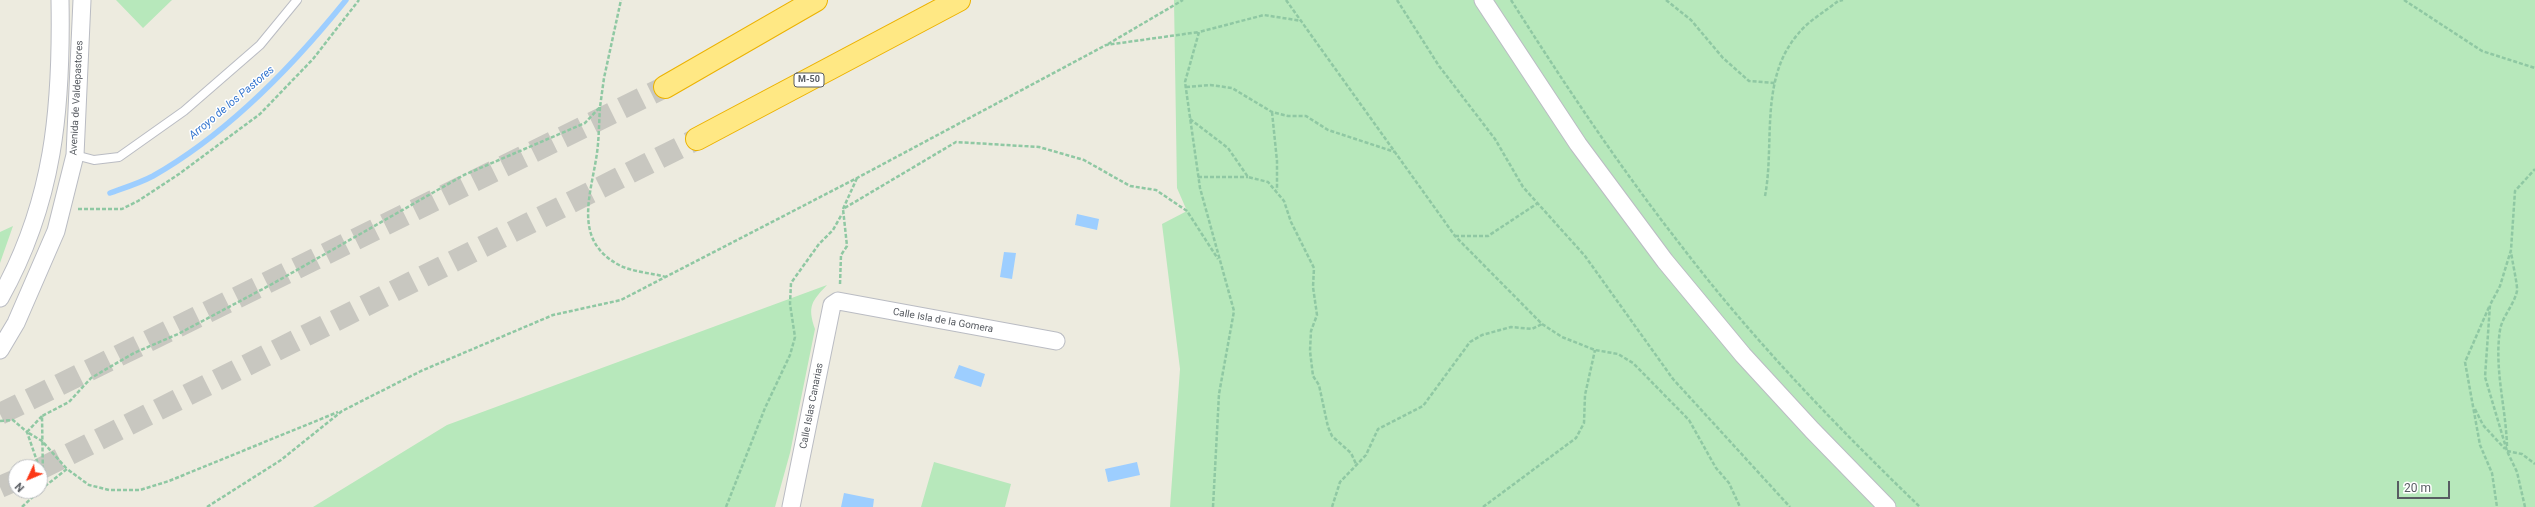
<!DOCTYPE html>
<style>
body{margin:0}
#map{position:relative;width:2535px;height:507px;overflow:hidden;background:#edebdf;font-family:Roboto,sans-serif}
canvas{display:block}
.north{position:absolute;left:8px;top:459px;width:40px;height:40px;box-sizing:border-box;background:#fff;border:1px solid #bcbec0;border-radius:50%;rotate:226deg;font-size:11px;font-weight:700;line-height:16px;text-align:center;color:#585c62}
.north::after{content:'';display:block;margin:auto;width:14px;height:18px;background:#fc3716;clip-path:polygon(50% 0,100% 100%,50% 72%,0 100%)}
.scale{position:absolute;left:2397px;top:481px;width:53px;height:18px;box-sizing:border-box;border:2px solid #585c62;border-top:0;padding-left:5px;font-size:12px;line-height:14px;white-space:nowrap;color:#585c62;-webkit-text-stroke:3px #fff;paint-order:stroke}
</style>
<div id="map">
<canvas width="2535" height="507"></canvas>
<div class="north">N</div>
<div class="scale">20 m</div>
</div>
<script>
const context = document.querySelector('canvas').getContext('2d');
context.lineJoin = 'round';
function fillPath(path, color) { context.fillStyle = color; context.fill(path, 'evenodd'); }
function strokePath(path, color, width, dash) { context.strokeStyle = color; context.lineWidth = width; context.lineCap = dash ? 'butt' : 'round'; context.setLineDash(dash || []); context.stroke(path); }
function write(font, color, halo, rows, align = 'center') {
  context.font = font + ' Roboto,sans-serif'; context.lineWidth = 3; context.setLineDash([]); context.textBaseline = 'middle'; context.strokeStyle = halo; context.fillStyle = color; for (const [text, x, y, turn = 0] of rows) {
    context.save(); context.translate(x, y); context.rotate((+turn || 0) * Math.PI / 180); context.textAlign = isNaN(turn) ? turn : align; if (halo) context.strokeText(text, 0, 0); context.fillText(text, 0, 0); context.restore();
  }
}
const green = new Path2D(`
 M116,0H172L143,28Z
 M1174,0H2535V507H1170L1180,369L1162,224L1187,211L1177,188Z
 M13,226L0,263V232Z
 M827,285C812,301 807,306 815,329L790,453L775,507H313L447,425Z
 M934,462L1011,484L1005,507H921Z`);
const water = new Path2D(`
 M1077,214L1099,219L1097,230L1075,225Z
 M1004,252L1016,253L1012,279L1000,277Z
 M959,365L985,374L981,387L954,378Z
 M1137,462L1140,475L1108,482L1105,469Z
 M844,493L874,499L873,507H841Z`);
const stream = new Path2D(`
 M110,193C124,188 140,183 153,176C227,134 293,66 346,0`);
const motorwayTunnel = new Path2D(`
 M0,414L665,87
 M40,469L697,139
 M0,487L16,480`);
const path = new Path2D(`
 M1286,0L1455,236L1542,324L1562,337L1595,350L1618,354L1633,363L1689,420L1716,468L1729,483L1740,507
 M1397,0L1439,66L1495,139L1523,187L1585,256L1673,379L1790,507
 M1511,0C1565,85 1621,169 1683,248C1753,340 1837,427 1920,507
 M1666,0L1691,20L1723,58L1749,81L1775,83
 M2404,0L2482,51L2535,68
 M1108,44L1183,0
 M1186,87L1210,85L1232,88L1272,112L1288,116H1306L1328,130L1395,152
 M600,107C599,123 599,138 597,153C591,195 572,240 619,265C632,272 652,273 666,277
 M1272,112L1277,161V190
 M1190,119L1228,148L1248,177L1268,182L1284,201L1291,222L1314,268L1313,287L1317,315L1311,331L1310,351L1313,376L1319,385L1328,427L1332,436L1351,453L1356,464
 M1198,177H1248
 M857,178L843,209L956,142L1039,147L1084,160L1130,186L1156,190L1187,211L1218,259
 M1765,196C1775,144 1759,79 1798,34C1808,21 1826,11 1838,1L1843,0
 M78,209H122L138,201L179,174L260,114L313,59L359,0
 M1455,236H1488L1538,203
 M840,284L841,255L847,246L843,209
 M2489,307L2465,362L2480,445L2492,473L2497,507
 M2475,409L2483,425L2505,449
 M42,416L27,432L42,441L67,469
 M0,421L13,420L27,432L39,467
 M2507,446C2506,408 2494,369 2500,330C2502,317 2514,305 2517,291C2518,287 2512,260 2511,252
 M2507,451L2522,454L2535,464
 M40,487L43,478L42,416L69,402L91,378L134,353L178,334L274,283L464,175L585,123L600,107L604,78L621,0
 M40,490L67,469L89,485L109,490H140L169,481L338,412
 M22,507L39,491
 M207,507L281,460L342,411L421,371L553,315L621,300L857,178L1106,45L1199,32
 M726,507L765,408L790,355L795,337L790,304L791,283L819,244L833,230L842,214
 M1213,507L1219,394L1234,311L1200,188L1185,82L1199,32L1264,15L1302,21
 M1332,507L1340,482L1366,455L1378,429L1423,406L1470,342L1482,335L1511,327L1532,329L1542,324
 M1483,507L1576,438L1584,423L1585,395L1595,350
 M2525,507L2517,472L2507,451L2485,377L2490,305L2500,286L2511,250L2515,191L2535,169`);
const service = new Path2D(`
 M75,155L94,160L119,157L184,111L260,45L297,0`);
const minor = new Path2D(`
 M1483,0L1578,144L1665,261L1743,355L1812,430L1887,507
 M0,298C54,202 62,108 60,0
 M0,350L16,323L56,231L75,155L82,0
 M791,507L832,305L838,301L1056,341`);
const motorway = new Path2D(`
 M665,87L816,0
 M697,139L959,0`);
const shields = [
 [809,80,30]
];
const shieldNames = [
 ["M-50",809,80]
];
const streetNames = [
 ["Avenida de Valdepastores",77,98,-87],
 ["Calle Isla de la Gomera",943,321,10],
 ["Calle Islas Canarias",812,406,-79]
];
const waterNames = [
 ["Arroyo de los Pastores",232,103,-40]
];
fillPath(green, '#b7e8bb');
fillPath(water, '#9dceff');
strokePath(stream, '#9dceff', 5.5);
strokePath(motorwayTunnel, '#c8c7c0', 22, [22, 11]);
strokePath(service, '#babcc3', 10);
strokePath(minor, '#babcc3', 19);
strokePath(motorway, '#ecb200', 24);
strokePath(path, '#8fc8a3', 2.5, [4, 2]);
strokePath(service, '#fff', 8);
strokePath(minor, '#fff', 17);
strokePath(motorway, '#ffe884', 22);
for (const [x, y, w] of shields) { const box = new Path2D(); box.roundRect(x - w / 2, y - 7, w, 14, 3); context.fillStyle = '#fff'; context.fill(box); strokePath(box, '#585c62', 1); }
write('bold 9px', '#585c62', null, shieldNames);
write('10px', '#585c62', '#fff', streetNames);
write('italic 11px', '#3375cf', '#fff', waterNames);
</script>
